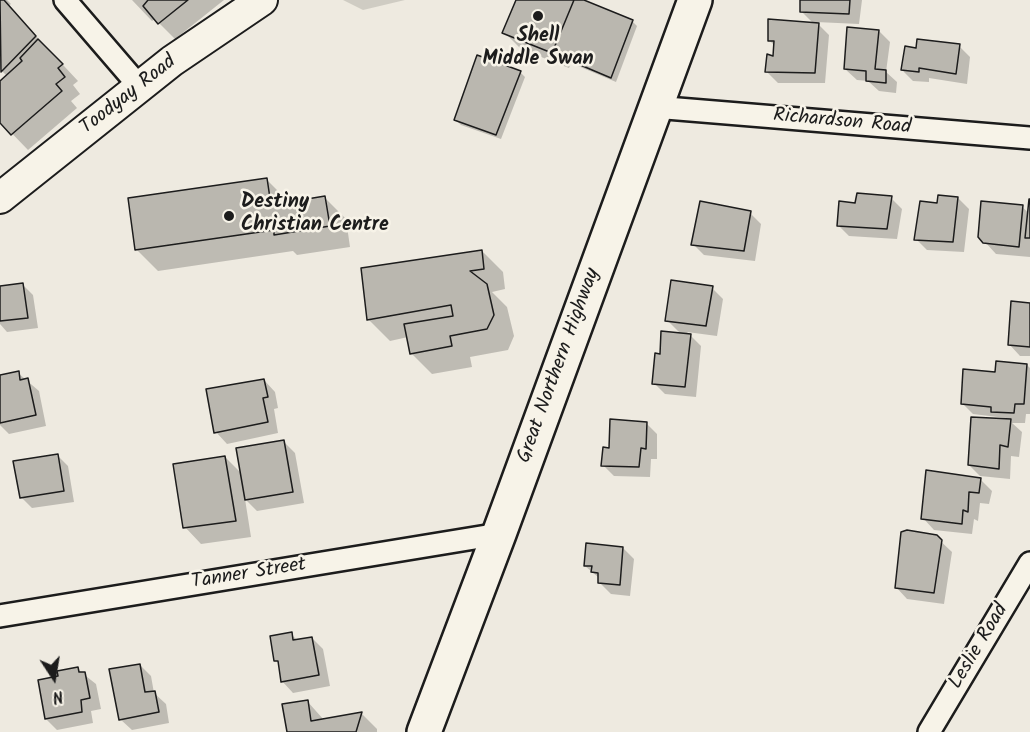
<!DOCTYPE html>
<style>
body{margin:0}
#map{position:relative;width:1030px;height:732px;overflow:hidden;background:#eeeae0;font-family:Kalam,sans-serif}
canvas{display:block}
.north{position:absolute;left:24px;top:648px;width:60px;height:60px;-webkit-text-stroke:4px #f7f3e8;paint-order:stroke;rotate:168deg;font-size:16px;font-weight:700;line-height:24px;text-align:center;color:#1c1c1c}
.north::after{content:'';display:block;margin:auto;width:21px;height:27px;background:#1c1c1c;clip-path:polygon(50% 0,100% 100%,50% 72%,0 100%)}
</style>
<div id="map">
<canvas width="1030" height="732"></canvas>
<div class="north">N</div>
</div>
<script>
const context = document.querySelector('canvas').getContext('2d');
context.lineJoin = 'round';
function fillPath(path, color) { context.fillStyle = color; context.fill(path, 'evenodd'); }
function strokePath(path, color, width, dash) { context.strokeStyle = color; context.lineWidth = width; context.lineCap = dash ? 'butt' : 'round'; context.setLineDash(dash || []); context.stroke(path); }
function write(font, color, halo, rows, align = 'center') {
  context.font = font + ' Kalam,sans-serif'; context.lineWidth = 5; context.setLineDash([]); context.textBaseline = 'middle'; context.strokeStyle = halo; context.fillStyle = color; for (const [text, x, y, turn = 0] of rows) {
    context.save(); context.translate(x, y); context.rotate((+turn || 0) * Math.PI / 180); context.textAlign = isNaN(turn) ? turn : align; if (halo) context.strokeText(text, 0, 0); context.fillText(text, 0, 0); context.restore();
  }
}
const green = new Path2D(`
 M343,0H405L363,10Z`);
const shadow = new Path2D(`
 M0,0H7L11,4L8,6L78,81L73,85L80,94L71,101L77,108L28,150L0,121V83L7,76L0,69Z
 M132,0H224L175,39L155,19L152,21Z
 M518,0H580L632,21L637,26L616,82L571,63L569,68L521,49L504,32Z
 M802,0H862L859,24L816,22L829,35L825,83H778L767,72L775,58V46L770,41L814,24L801,11Z
 M879,31L890,42L886,72L897,82L896,93L879,91L868,81L857,80L845,69Z
 M959,46L970,57L967,84L929,78V82L913,81L902,70L917,50Z
 M520,72L525,77L501,139L461,125L456,120Z
 M267,180L288,201V204L325,198L346,219L350,247L297,255L293,251L158,271L137,250Z
 M891,198L902,209L897,239L849,236L838,225L856,204Z
 M958,198L969,209L964,252L927,250L916,239L938,204Z
 M1030,204V257L996,254L985,242L1022,207L1029,213Z
 M750,213L761,224L755,261L704,255L693,244Z
 M482,251L503,272L505,289L492,292L507,307L514,336L508,350L470,357L472,367L432,374L411,353L408,337L390,341L369,320Z
 M22,284L33,295L38,328L7,332L0,324V288Z
 M712,288L723,299L717,336L687,332L701,346L696,397L665,394L654,383L661,356L681,334L667,320Z
 M1030,305V356H1020L1009,344Z
 M1027,365L1030,368V414H1026L1025,423H1012L1022,432L1019,457L1011,456L1010,479L980,476L969,465L1006,418L973,414L962,403L996,374Z
 M18,373L39,391L46,426L9,434L0,425V377Z
 M264,380L275,392L278,408L274,409L278,433L227,444L216,432Z
 M646,423L657,434V459H651L650,477L614,476L603,465L610,449Z
 M284,442L295,453L304,503L257,511L245,499L251,537L201,544L185,527L225,457L242,474Z
 M57,455L68,466L74,502L32,508L21,497Z
 M981,480L992,491L989,504L980,503L978,521L974,519L972,534L934,530L923,518Z
 M936,537L952,552L944,604L907,599L896,587Z
 M623,548L634,559L630,596L611,594L600,583L598,577L585,566Z
 M291,634L298,641L312,638L323,649L330,686L293,693L282,681L280,665L276,660Z
 M140,665L151,676L154,693L166,704L169,723L132,730L120,719Z
 M77,669L96,684L101,709L91,711L93,723L57,730L46,719L60,677Z
 M307,701L324,720L361,713L377,729V732H289Z`);
const building = new Path2D(`
 M0,0H4L36,36L1,72Z
 M148,0H188L158,24L143,6Z
 M516,0H574L552,53L502,33Z
 M574,0H584L633,20L611,78L552,53Z
 M800,0H850L849,14L800,12Z
 M768,19L819,23L815,73L765,72L767,54L773,56L774,41H768Z
 M847,27L879,30L875,69L886,70V83L866,81V71L844,69Z
 M38,39L63,64L58,68L65,77L56,84L62,91L11,135L0,123V81L22,61L20,58Z
 M917,39L960,44L956,74L919,68V72L901,70L905,46L916,48Z
 M477,55L521,71L496,135L454,120Z
 M267,178L271,205L325,196L330,226L274,235V230L135,250L128,198Z
 M857,193L892,196L887,229L837,226L839,201L855,203Z
 M938,195L958,197L953,242L914,240L920,201L937,203Z
 M1029,199H1030V238H1025Z
 M700,201L751,211L744,251L691,245Z
 M981,201L1023,205L1019,247L983,243L978,237Z
 M482,250L484,269L470,271L487,284L494,315L487,329L450,336L452,346L410,354L404,324L453,316L451,305L367,320L361,268Z
 M671,280L713,286L706,326L665,321Z
 M23,283L28,318L0,321V286Z
 M1011,301L1030,303V347L1008,345Z
 M661,331L691,334L685,387L652,384L655,353L660,354Z
 M996,361L1027,364L1024,404H1015L1014,413L991,412V407L961,404L963,369L995,372Z
 M19,371L20,380L28,378L36,415L0,423V375Z
 M264,379L268,397L263,398L268,422L214,433L206,389Z
 M971,417L1011,419L1008,447L1000,445L999,469L968,465Z
 M610,419L647,422L646,449L641,448L639,467L601,466L603,447L609,448Z
 M284,440L293,492L245,500L236,448Z
 M58,454L64,491L20,498L13,461Z
 M225,456L236,521L183,528L173,464Z
 M926,470L981,478L979,493L969,492L968,512L963,510L962,524L921,519Z
 M907,530L937,535L942,540L934,593L895,588L901,532Z
 M586,543L623,547L620,585L598,583V573L591,572L592,566H584Z
 M292,632L293,640L312,637L319,675L281,682L278,661H274L270,636Z
 M140,664L145,692L155,691L159,712L119,720L109,669Z
 M78,667L79,672H85L90,698L81,700L82,712L45,719L38,680L58,676L57,671Z
 M308,700L311,721L362,712L356,732H287L282,704Z`);
const minor = new Path2D(`
 M65,0L139,86
 M654,107L1030,138
 M0,616L499,534
 M929,732L1030,563`);
const secondary = new Path2D(`
 M0,198L172,61L262,0`);
const primary = new Path2D(`
 M424,732L499,534L695,0`);
const markers = [
 [538,16,6,"#1c1c1c"],
 [229,216,6,"#1c1c1c"]
];
const poiNames = [
 ["Shell",538,38],
 ["Middle Swan",538,61],
 ["Destiny",241,204,"left"],
 ["Christian Centre",241,227,"left"]
];
const streetNames = [
 ["Toodyay Road",129,96,-38],
 ["Richardson Road",842,123,5],
 ["Great Northern Highway",560,366,-70],
 ["Tanner Street",249,575,-9],
 ["Leslie Road",980,647,-59]
];
fillPath(green, '#cfccc3');
fillPath(shadow, '#0003');
fillPath(building, '#bab7af');
strokePath(building, '#1c1c1c', 1.5);
strokePath(minor, '#1c1c1c', 26);
strokePath(secondary, '#1c1c1c', 34);
strokePath(primary, '#1c1c1c', 38);
strokePath(minor, '#f7f3e8', 21);
strokePath(secondary, '#f7f3e8', 30);
strokePath(primary, '#f7f3e8', 33);
for (const [x, y, r, color] of markers) { const dot = new Path2D(); dot.arc(x, y, r, 0, 2 * Math.PI); context.fillStyle = color; context.fill(dot); strokePath(dot, '#f7f3e8', 2); }
write('bold 20px', '#1c1c1c', '#f7f3e8', poiNames);
write('20px', '#1c1c1c', '#f7f3e8', streetNames);
</script>
